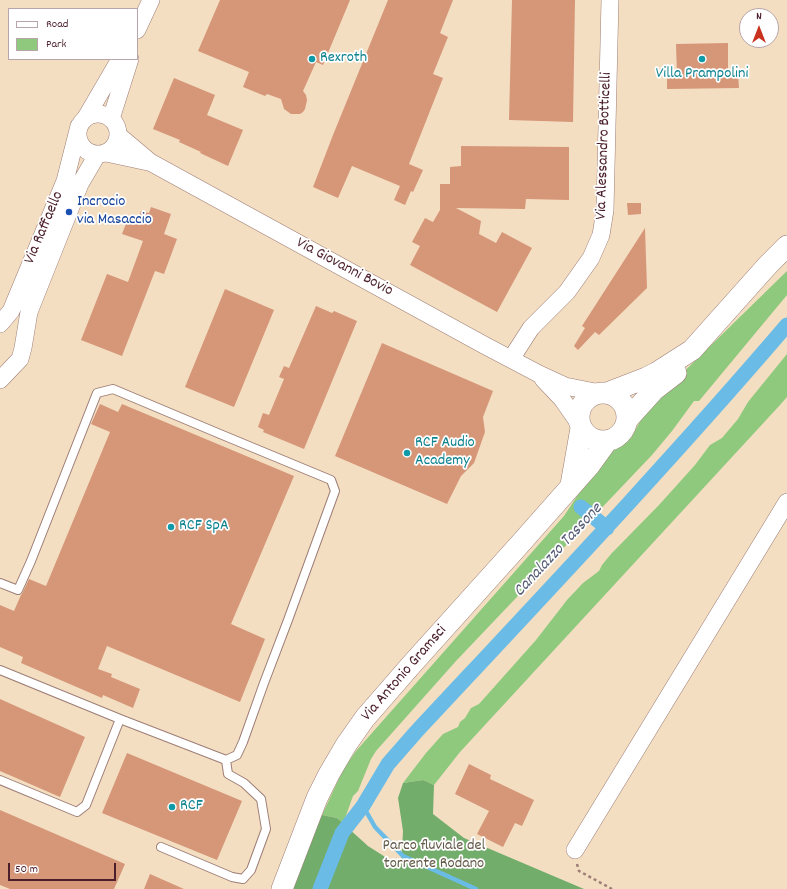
<!DOCTYPE html>
<style>
body{margin:0}
#map{position:relative;width:787px;height:889px;overflow:hidden;background:#f3dec2;font-family:Dekko,sans-serif}
canvas{display:block}
.legend{position:absolute;left:8px;top:8px;width:130px;height:52px;box-sizing:border-box;background:#fff;border:1px solid #b7a5aa;margin:0;padding:5px 7px;list-style:none;font-size:12px;color:#4a1f2b}
.legend li{display:flex;align-items:center;gap:8px;height:20px}
.legend b{width:20px;border:1px solid #b7a5aa}
.north{position:absolute;left:739px;top:8px;width:40px;height:40px;box-sizing:border-box;background:#fff;border:1px solid #b7a5aa;border-radius:50%;rotate:0deg;font-size:11px;font-weight:700;line-height:16px;text-align:center;color:#4a1f2b}
.north::after{content:'';display:block;margin:auto;width:14px;height:18px;background:#c8321e;clip-path:polygon(50% 0,100% 100%,50% 72%,0 100%)}
.scale{position:absolute;left:8px;top:863px;width:108px;height:18px;box-sizing:border-box;border:2px solid #4a1f2b;border-top:0;padding-left:5px;font-size:12px;line-height:14px;white-space:nowrap;color:#4a1f2b;-webkit-text-stroke:3px #fff;paint-order:stroke}
</style>
<div id="map">
<canvas width="787" height="889"></canvas>
<ul class="legend">
<li><b style="height:5px;background:#fff"></b>Road</li>
<li><b style="height:11px;background:#8ec97d"></b>Park</li>
</ul>
<div class="north">N</div>
<div class="scale">50 m</div>
</div>
<script>
const context = document.querySelector('canvas').getContext('2d');
context.lineJoin = 'round';
function fillPath(path, color) { context.fillStyle = color; context.fill(path, 'evenodd'); }
function strokePath(path, color, width, dash) { context.strokeStyle = color; context.lineWidth = width; context.lineCap = dash ? 'butt' : 'round'; context.setLineDash(dash || []); context.stroke(path); }
function write(font, color, halo, rows, align = 'center') {
  context.font = font + ' Dekko,sans-serif'; context.lineWidth = 3.5; context.setLineDash([]); context.textBaseline = 'middle'; context.strokeStyle = halo; context.fillStyle = color; for (const [text, x, y, turn = 0] of rows) {
    context.save(); context.translate(x, y); context.rotate((+turn || 0) * Math.PI / 180); context.textAlign = isNaN(turn) ? turn : align; if (halo) context.strokeText(text, 0, 0); context.fillText(text, 0, 0); context.restore();
  }
}
const green = new Path2D(`
 M787,271V295L699,401H694L672,431L652,455L456,661L376,751L371,759L358,791L353,796L343,824L337,818L322,815L343,770L356,751L564,516L583,487L613,447L631,438L645,412L659,396Z
 M787,354V397L780,405L460,752L434,785L423,780L403,783L426,753L443,734L458,727L460,722L465,718L471,708L479,704L536,640L567,600L583,583L599,571L602,565L611,554L659,505L695,465L710,445L722,438L738,419L748,402Z`);
const forest = new Path2D(`
 M423,780L434,785L433,814L464,838L584,889H292L317,824L322,815L337,818L368,846L401,867L403,831L398,798L403,783Z`);
const stream = new Path2D(`
 M363,806L375,827L403,856L476,889`);
const canal = new Path2D(`
 M581,507L607,528
 M320,889L342,833L363,806L388,764L416,732C541,598 668,464 787,325`);
const building = new Path2D(`
 M220,0H350L323,65L316,62L303,91L306,95L307,100L305,109L303,112L300,114H291L284,109L281,99L267,94L265,96L243,87L249,72L198,51Z
 M388,0H453L440,33L448,37L433,74L443,78L409,164L423,170L413,192L411,191L405,205L394,200L400,186L352,166L338,198L313,187L333,135Z
 M512,0H575L573,122L509,120Z
 M728,43V74H738L739,88L667,89V76H677L676,44Z
 M174,78L215,95L207,115L243,130L228,166L200,153L201,152L179,142L180,140L153,129Z
 M461,146L569,147V200L526,199L525,209L456,208L481,221L479,234L496,243L502,232L532,248L497,312L410,265L420,246L412,242L425,218L433,222L440,210V184H450V167L461,166Z
 M627,203H641V214L628,215Z
 M151,207L171,214L164,234L177,239L164,274L155,271L122,356L81,340L107,274L128,282L143,241L122,234L129,216L138,219L141,211L149,213Z
 M645,228L647,288L599,335L595,332L578,350L574,346L585,328L582,326Z
 M225,289L274,310L234,407L185,387Z
 M316,306L332,313L334,311L357,321L304,449L263,432L264,430L258,427L263,413L269,415L284,379L279,377L284,366L289,368Z
 M382,343L493,391L483,417L485,432L474,463L461,476L447,504L335,456Z
 M100,404L118,412L122,404L294,476L231,624L265,639L240,702L107,646L98,669L112,674L111,677L140,689L133,708L103,695L102,698L21,663L23,657L0,647V605L14,611L21,595L23,592L29,579L46,586L110,432L91,424Z
 M0,699L85,737L60,797L0,771Z
 M127,753L242,801L217,860L102,813Z
 M469,764L491,775L490,779L534,800L522,826L515,823L503,847L477,834L489,811L455,794Z
 M0,810L125,864L114,889H10L0,885Z
 M150,874L184,889H144Z`);
const path = new Path2D(`
 M577,864L579,871L612,889`);
const service = new Path2D(`
 M0,583L18,590L31,561L97,393L113,389L220,434L331,480L335,491L288,620L264,683L243,742L237,755L226,760L120,719L86,805L77,812L0,780
 M0,670L120,719
 M161,847L232,877L243,879L251,870L266,829L261,799L244,783L228,774L226,760`);
const minor = new Path2D(`
 M137,30L151,0
 M78 134a20 20 0 1 1 40 0a20 20 0 1 1-40 0Z
 M85,119L120,59
 M111,119L130,59
 M118,135L150,162L484,345L539,374L565,386L600,393
 M106,153L148,162
 M0,324L11,311L65,181L79,126
 M511,359L531,328L567,292L591,258L601,235L605,210L610,0
 M543,379L562,399L580,425
 M0,380L20,359L23,348L29,312L80,184L97,155
 M575,850L787,502`);
const tertiary = new Path2D(`
 M579 417a24 24 0 1 1 48 0a24 24 0 1 1-48 0Z
 M607,393L646,378L656,373L692,350L767,266L787,246
 M627,420L654,390L676,373
 M571,485L581,428
 M282,889L317,798L329,774L346,745L365,718L412,664L520,544L589,466L607,441`);
const markers = [
 [312,59,4,"#0f9aa8"],
 [702,59,4,"#0f9aa8"],
 [69,212,4,"#1a4fb4"],
 [407,453,4,"#0f9aa8"],
 [171,527,4,"#0f9aa8"],
 [172,807,4,"#0f9aa8"]
];
const cultureNames = [
 ["Rexroth",320,59],
 ["Villa Prampolini",702,75,"center"],
 ["RCF Audio",415,444],
 ["Academy",415,462],
 ["RCF SpA",179,527],
 ["RCF",180,807]
];
const streetNames = [
 ["Via Alessandro Botticelli",605,146,-88],
 ["Via Raffaello",45,228,-67],
 ["Via Giovanni Bovio",344,268,28],
 ["Via Antonio Gramsci",405,674,-49]
];
const transitNames = [
 ["Incrocio",77,203],
 ["via Masaccio",77,221]
];
const parkNames = [
 ["Parco fluviale del",434,847],
 ["torrente Rodano",434,865]
];
const waterNames = [
 ["Canalazzo Tassone",559,551,-47]
];
fillPath(green, '#8ec97d');
fillPath(forest, '#72ad6c');
strokePath(stream, '#6abbe5', 4.5);
strokePath(canal, '#6abbe5', 15);
fillPath(building, '#d69678');
strokePath(service, '#9e7e76', 10);
strokePath(minor, '#9e7e76', 18);
strokePath(tertiary, '#9e7e76', 22);
strokePath(path, '#9e7e76', 2.5, [3, 3]);
strokePath(service, '#fff', 8);
strokePath(minor, '#fff', 17);
strokePath(tertiary, '#fff', 21);
for (const [x, y, r, color] of markers) { const dot = new Path2D(); dot.arc(x, y, r, 0, 2 * Math.PI); context.fillStyle = color; context.fill(dot); strokePath(dot, '#fff', 1.5); }
write('16px', '#0d838f', '#fff', cultureNames, 'left');
write('16px', '#4a1f2b', '#fff', streetNames);
write('16px', '#164399', '#fff', transitNames, 'left');
write('16px', '#625a48', '#fff', parkNames);
write('italic 17px', '#575d75', '#fff', waterNames);
</script>
